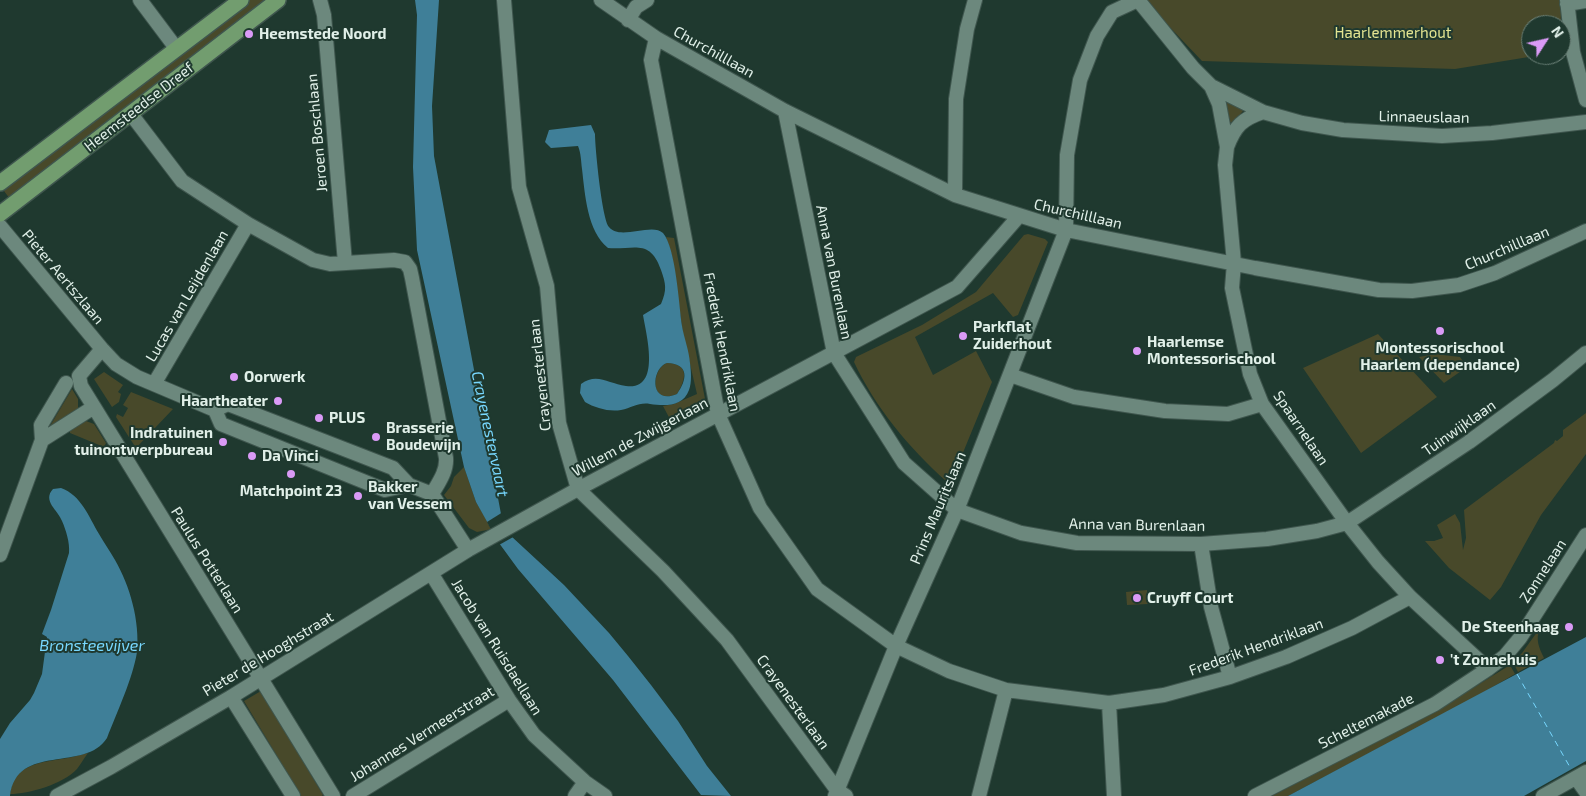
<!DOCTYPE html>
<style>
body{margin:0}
#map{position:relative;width:1586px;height:796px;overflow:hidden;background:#1f392f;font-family:"Exo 2",sans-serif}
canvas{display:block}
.north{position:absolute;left:1521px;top:15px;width:50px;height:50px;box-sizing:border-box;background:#1f392f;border:1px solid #6d8279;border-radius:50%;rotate:55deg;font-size:14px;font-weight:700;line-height:20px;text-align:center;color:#e1f0e9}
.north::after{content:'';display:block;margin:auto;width:18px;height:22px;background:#da9af6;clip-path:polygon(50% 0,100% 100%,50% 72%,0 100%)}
</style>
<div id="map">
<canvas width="1586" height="796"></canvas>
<div class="north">N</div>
</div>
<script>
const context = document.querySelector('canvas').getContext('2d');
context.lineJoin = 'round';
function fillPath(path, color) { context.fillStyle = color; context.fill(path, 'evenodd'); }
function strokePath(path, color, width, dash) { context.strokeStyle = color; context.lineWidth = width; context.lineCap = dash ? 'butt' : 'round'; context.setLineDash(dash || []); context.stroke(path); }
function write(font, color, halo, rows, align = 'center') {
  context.font = font + ' "Exo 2",sans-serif'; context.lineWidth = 4; context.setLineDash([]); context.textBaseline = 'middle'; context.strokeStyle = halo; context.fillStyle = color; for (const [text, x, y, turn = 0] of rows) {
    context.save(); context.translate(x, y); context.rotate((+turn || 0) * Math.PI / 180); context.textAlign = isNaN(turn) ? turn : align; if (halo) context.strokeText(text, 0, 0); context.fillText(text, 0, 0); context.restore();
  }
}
const green = new Path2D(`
 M249,0H270L10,199L4,191L13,181Z
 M1144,0H1563L1560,25H1531V55H1541L1455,69L1202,61Z
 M1224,99L1242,107L1243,111L1233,123L1229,122Z
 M1028,234L1045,239L1048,242L1018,315L1013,317L993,293L915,337L933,375L976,351L992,382L953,477L946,481C909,448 875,407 854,362L856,357L922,325L976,292L1024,235Z
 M666,237L674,238L706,404L672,423L663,406L674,404L697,394L683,334L672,256Z
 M1378,334L1437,397L1361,453L1303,368Z
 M1435,354L1460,357L1467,367L1444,383L1419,357Z
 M667,363C690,364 686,379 677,394C648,406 652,368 667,363Z
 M104,372L123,385L118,392L121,394L119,402L112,407L94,379Z
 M72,389L78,399V409L50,426Z
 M131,392L173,409L136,448L116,417L117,414L123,417L128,408L123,405Z
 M1586,413V454L1541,515L1501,587L1490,600L1449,568L1425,541H1434L1443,538L1437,525L1455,514L1460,523L1463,550L1466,538L1464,510L1554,443L1555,440L1557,441L1563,436V430Z
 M86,421L94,424L106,443L104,447L70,433V430Z
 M464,467L476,502L492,529L477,532L469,528L444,495L451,486L454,477Z
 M1147,590L1148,604L1127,605L1126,592Z
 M1540,628C1535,639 1539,648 1544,658L1518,672L1513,662L1522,653Z
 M1510,665L1515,674L1470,700L1288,796H1272L1449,703Z
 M261,691L323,795L322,796H301L244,701Z
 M88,753C84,758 81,764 77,769C63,784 29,794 10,794C14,765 38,763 61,759C70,758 79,755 88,753Z`);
const water = new Path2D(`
 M415,0H439L432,106L434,156L501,514L511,536L564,585L609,633L628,656L651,685L678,721L707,766L731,796L701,795L613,680L518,569L499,543L476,502L464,467L417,250L413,167L417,15Z
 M591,125L595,134C595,147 602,219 609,227C620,241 652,222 663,233C676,248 679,306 682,326C684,338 689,350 690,363C691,370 692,383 689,390C683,407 665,406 650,404C639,402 632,408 621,410C609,412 595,408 585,402L580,393L581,384C597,372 609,384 626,386C662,391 646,334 643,315L661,304C667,290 666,284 661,270C650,238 634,250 608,248C587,231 585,194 582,169C581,161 581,153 578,146L551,148L545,142L549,130ZM667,363C690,364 687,380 677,394C649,406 651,368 667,363Z
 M61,488C81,495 89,517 99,534C104,543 110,551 115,560C130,586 140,621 137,652C133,678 117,712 107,738C85,773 17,742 10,796H0V739L10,723L30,700L34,693L42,674L47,637L42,634L51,610L69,553C70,543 66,530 62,521C58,510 42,501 53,489Z
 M1586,637V761L1524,796H1288Z`);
const pier = new Path2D(`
 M503,512L515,536L499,545L487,522Z`);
const ferry = new Path2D(`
 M1517,674L1571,769`);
const minor = new Path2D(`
 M140,0L176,48
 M320,0L324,15L345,263
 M504,0L519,187L547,286L559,423L578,489L663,571L727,640L837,790L846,796
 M601,0L656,38L785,111L955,195L1066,230L1255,268L1379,290L1412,291L1459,285L1495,273L1586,231
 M1138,0L1193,68L1211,86L1263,112L1302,123L1343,130L1442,136L1492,133L1586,122
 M1567,0L1573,52L1586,100
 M1567,4L1586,1
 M628,20L636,7L647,0
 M656,38L651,60L718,414L760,508L817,589L896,646L949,671L1006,690L1109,703L1164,695L1230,677L1286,657L1352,628L1410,597
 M1211,86L1219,104L1227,147L1225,165L1234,263L1232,288L1250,374L1262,404L1347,523L1378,562L1410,597L1488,669
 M785,111L834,353L904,463L957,510L1021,533L1077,543L1201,544L1267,539L1317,531L1347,523L1469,442L1553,380L1586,353
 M131,114L182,181L248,224L313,260L330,264L394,260L405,262L410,269L412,278L446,458C447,471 439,482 432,494
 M1227,147C1235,126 1242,119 1263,112
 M955,195L956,99L967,29L975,0
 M0,226L102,349L116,364L137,377L215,410L221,424L385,490L409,485
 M1010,375L1074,397L1165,411L1228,414L1262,404
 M66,383L41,425L42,440L94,407L333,796
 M154,384L248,224
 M94,407L81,386L79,376L102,349
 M215,410L228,404L393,468L409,485L432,494
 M432,494L468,550
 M1201,544L1211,607L1230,677
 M0,555L42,440
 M431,573L509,700L534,735L585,782L605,796
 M231,697L293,796
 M1109,703L1114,796
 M1576,778L1586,792
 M57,796L111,767L231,697L468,550L578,489L957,287L1019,216
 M353,796L509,700
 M575,796L585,782
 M835,796L896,646L957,510L1066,230L1067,155L1080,80L1097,36L1112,12L1138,0
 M979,796L1006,690
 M1255,796L1435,704L1488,669L1505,656L1520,638L1586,535
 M1543,796L1586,772`);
const major = new Path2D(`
 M0,183L241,0
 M0,214L278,0`);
const markers = [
 [249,34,5,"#da9af6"],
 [1440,331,5,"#da9af6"],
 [963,336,5,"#da9af6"],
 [1137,351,5,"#da9af6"],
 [234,377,5,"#da9af6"],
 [278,401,5,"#da9af6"],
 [319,418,5,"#da9af6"],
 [376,437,5,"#da9af6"],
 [223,442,5,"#da9af6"],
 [252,456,5,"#da9af6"],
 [291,474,5,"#da9af6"],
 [358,496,5,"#da9af6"],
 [1137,598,5,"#da9af6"],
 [1569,627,5,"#da9af6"],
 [1440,660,5,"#da9af6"]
];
const parkNames = [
 ["Haarlemmerhout",1393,33]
];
const poiNames = [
 ["Heemstede Noord",259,34],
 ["Parkflat",973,327],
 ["Zuiderhout",973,344],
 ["Haarlemse",1147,342],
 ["Montessorischool",1147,359],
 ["Montessorischool",1440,348,"center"],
 ["Haarlem (dependance)",1440,365,"center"],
 ["Oorwerk",244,377],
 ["Haartheater",268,401,"right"],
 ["PLUS",329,418],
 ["Brasserie",386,428],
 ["Boudewijn",386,445],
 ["Indratuinen",213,433,"right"],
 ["tuinontwerpbureau",213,450,"right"],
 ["Da Vinci",262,456],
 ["Bakker",368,487],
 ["van Vessem",368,504],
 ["Matchpoint 23",291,491,"center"],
 ["Cruyff Court",1147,598],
 ["De Steenhaag",1559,627,"right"],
 ["'t Zonnehuis",1450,660]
];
const streetNames = [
 ["Churchilllaan",714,52,29],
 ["Heemsteedse Dreef",139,107,-38],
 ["Linnaeuslaan",1424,117,1],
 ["Jeroen Boschlaan",317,133,-95],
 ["Churchilllaan",1078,214,13],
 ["Churchilllaan",1507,248,-23],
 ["Anna van Burenlaan",834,272,79],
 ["Pieter Aertszlaan",63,277,50],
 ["Lucas van Leijdenlaan",187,296,-60],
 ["Frederik Hendriklaan",722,342,79],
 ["Crayenesterlaan",540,375,-96],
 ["Spaarnelaan",1301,428,56],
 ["Tuinwijklaan",1459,428,-35],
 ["Willem de Zwijgerlaan",640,437,-28],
 ["Prins Mauritslaan",938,508,-67],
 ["Anna van Burenlaan",1137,525,1],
 ["Paulus Potterlaan",207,560,58],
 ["Zonnelaan",1543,571,-57],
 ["Jacob van Ruisdaellaan",497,647,58],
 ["Frederik Hendriklaan",1256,647,-20],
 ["Pieter de Hooghstraat",268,654,-31],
 ["Crayenesterlaan",793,702,54],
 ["Scheltemakade",1366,721,-27],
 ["Johannes Vermeerstraat",422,734,-32]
];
const waterNames = [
 ["Crayenestervaart",490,434,78],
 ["Bronsteevijver",92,646]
];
fillPath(green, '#48492a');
fillPath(water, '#3f7f98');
fillPath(pier, '#1f392f');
strokePath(ferry, '#78d8ff', 1, [6, 5]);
strokePath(minor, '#3f564e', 16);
strokePath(major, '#3f564e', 18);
strokePath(minor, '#6c887d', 14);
strokePath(major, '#729d6f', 15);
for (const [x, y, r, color] of markers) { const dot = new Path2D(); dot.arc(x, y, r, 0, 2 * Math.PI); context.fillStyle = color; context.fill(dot); strokePath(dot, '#1f392f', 2); }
write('15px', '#e4e591', '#1f392f', parkNames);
write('bold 15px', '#e1f0e9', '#1f392f', poiNames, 'left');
write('15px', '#e1f0e9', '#1f392f', streetNames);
write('italic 16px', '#78d8ff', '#1f392f', waterNames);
</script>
